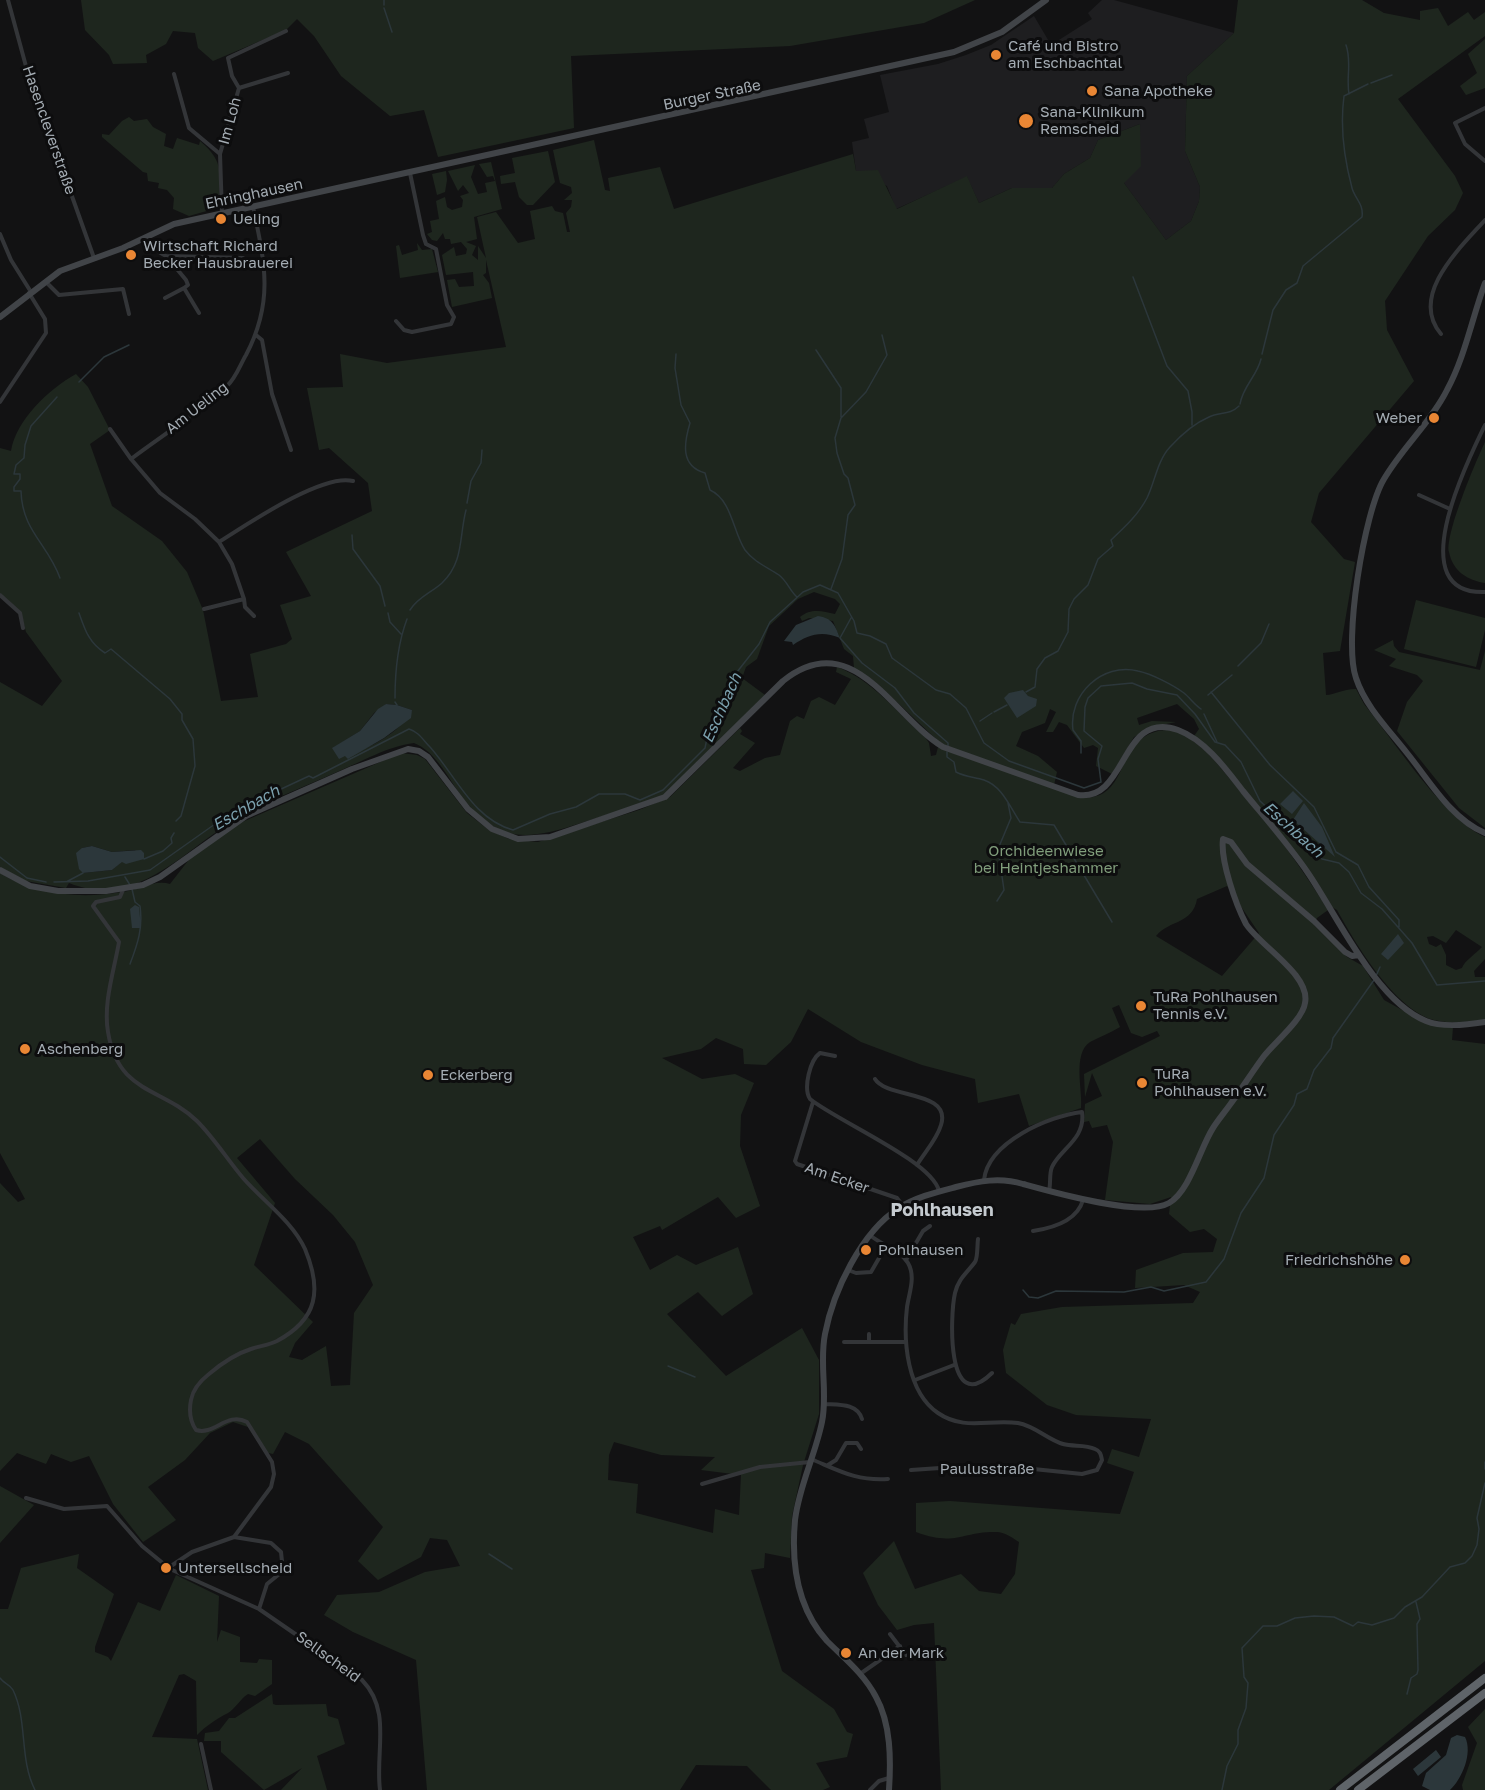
<!DOCTYPE html>
<meta charset="utf-8">
<style>
body{margin:0}
canvas{display:block;background:#121213}
</style>
<canvas width="1485" height="1790"></canvas>
<script>
const context = document.querySelector('canvas').getContext('2d');
context.lineJoin = 'round';
function fillPath(path, color) { context.fillStyle = color; context.fill(path, 'evenodd'); }
function strokePath(path, color, width, dash) { context.strokeStyle = color; context.lineWidth = width; context.lineCap = dash ? 'butt' : 'round'; context.setLineDash(dash || []); context.stroke(path); }
function write(font, color, halo, rows, align = 'center') {
  context.font = font + ' "Golos Text",sans-serif'; context.lineWidth = 6; context.setLineDash([]); context.textBaseline = 'middle'; context.strokeStyle = halo; context.fillStyle = color; for (const [text, x, y, turn = 0] of rows) {
    context.save(); context.translate(x, y); context.rotate((+turn || 0) * Math.PI / 180); context.textAlign = isNaN(turn) ? turn : align; if (halo) context.strokeText(text, 0, 0); context.fillText(text, 0, 0); context.restore();
  }
}
const built = new Path2D(`
 M1102,0H1114L1234,33L1187,76L1185,151L1200,187L1199,201L1191,221L1166,240L1124,183L1140,124L1098,140L1090,158L1064,174L1052,188H1012L979,203L967,177L896,209L887,186L856,171L852,142L869,138L864,119L889,112L880,75L938,64L966,55L991,45L1034,16L1051,45L1092,19L1088,13Z`);
const green = new Path2D(`
 M81,0H975L924,23L790,46L571,56L574,128L438,157L424,110L390,116L341,76L314,36L297,19L286,30L213,61L198,48L195,33L173,31L166,44L146,55L147,63L113,64L109,55L85,30Z
 M1238,0H1362L1384,13L1420,20V11L1438,8L1448,26L1468,12L1474,20L1485,12V36L1398,99L1455,176L1463,193L1455,210L1428,236L1385,301L1387,330L1414,381L1319,493L1311,522L1344,559L1355,562L1340,651L1323,653L1326,695C1335,695 1342,689 1356,689L1364,704C1394,741 1444,819 1485,837V959L1474,971L1475,977H1485V1020C1469,1022 1449,1024 1434,1020C1395,1010 1355,943 1337,910L1332,907L1316,882L1194,736L1199,729L1194,719L1177,704L1137,718L1139,725L1152,721L1176,722L1151,727L1134,737L1112,774L1096,766L1098,748L1093,745L1084,748L1067,725L1059,722L1053,732H1046L1056,712L1050,709L1045,723L1022,732L1016,746L1038,756L1057,772L1054,785L946,746L936,739L878,684L854,668L853,656L844,649L833,621L809,618L802,621L800,617C811,608 822,611 835,614L840,604L835,599L814,592L798,599L769,626L757,659L746,667L742,678L765,695L663,796L647,802C625,809 603,816 581,823C526,841 497,844 460,794C447,776 435,751 414,743C388,746 361,762 337,772C304,787 268,800 237,818C184,850 137,910 69,883L66,888L26,881L0,867V682L42,706L62,681L26,632L21,613L0,593V448L11,451C16,420 49,389 76,374L88,387L110,430L90,444L112,506L162,541L187,572L203,610L221,701L258,697L250,654L286,644L292,639L280,605L311,596L286,552L372,511L368,483L329,448L319,450L307,388L343,387L340,354L387,363L506,347L486,260V273L483,275L489,283L492,298L452,307L447,280L455,279L459,287L474,286L473,272L446,275L442,255L454,247L456,256L466,254L467,249L461,242L451,244L450,239H445L443,233L437,241L432,240L427,234L432,232L430,221L439,219L436,201L445,197L447,207L452,210L462,207L463,200L460,196L469,193L463,185L458,191L448,171L475,165L471,177L478,194L487,192L485,183L495,181L493,176L487,177L479,164L491,162L502,209L474,217L477,239L466,242L476,246L472,255L478,260V246L486,258L477,217L496,212L518,243L535,239L530,211L552,206L555,211L563,213L567,232H570L566,213L571,207L572,200H564L572,193L571,187L560,183L553,150L594,140L605,190L610,191L608,178L660,167L674,209L853,154L856,171L878,170L897,209L967,176L979,203L1012,188H1052L1064,174L1090,158L1098,140L1140,124L1141,166L1124,183L1166,240L1191,221L1199,201L1200,187L1185,151L1187,76L1234,33ZM386,704L397,705L412,710C398,735 372,746 346,756L333,748L360,731L374,713ZM92,846L112,852L136,850L112,870L83,873L82,848ZM1456,930L1482,947C1476,954 1465,960 1462,968L1456,970L1446,965V955L1441,944L1436,947L1429,944L1427,937L1433,936L1446,943Z
 M1485,39V88L1466,95L1460,86L1477,73L1468,54Z
 M129,117L134,121L147,119L153,127L166,134L164,146L173,149L177,138L199,145L200,141C226,163 219,174 219,206L217,208L189,216L173,209L174,198L167,190L158,188L159,183L148,181L147,173L143,172L102,137V134L109,135L122,121Z
 M548,151L555,182L533,205H527L519,197L515,182L501,184L500,176L515,173L512,158Z
 M446,171L447,180L445,192L437,195L432,174Z
 M417,243L422,250L432,249L438,272L400,278L396,246L399,245L402,255L418,250Z
 M1485,442V583C1468,580 1453,572 1449,552C1445,534 1476,461 1485,442Z
 M1416,600L1485,618V630L1476,667L1404,649Z
 M1393,640L1394,646L1399,652L1480,670L1485,651V828L1459,808L1397,731L1407,702L1423,681L1417,675L1389,666L1396,659L1374,650Z
 M837,667C874,681 896,712 925,737L929,743L931,756L936,755L938,747L1080,798C1123,800 1117,760 1140,740C1150,732 1163,728 1175,731C1215,742 1305,872 1328,910L1317,918L1314,925L1347,957L1363,966L1384,1000L1413,1016L1453,1027L1452,1040L1485,1044V1661L1329,1790H941L934,1623L914,1625L897,1630L878,1605L863,1573L894,1541L915,1589L961,1574L979,1591L1001,1594L1015,1574L1019,1542C1013,1538 1004,1532 997,1532C962,1531 956,1547 916,1532V1503L950,1501L1120,1514L1134,1472L1107,1463L1112,1449L1139,1457L1151,1419L1076,1415L1047,1405L1006,1373L1003,1350L1011,1323L1015,1325L1021,1314L1062,1307L1193,1303L1200,1292L1184,1285L1135,1288L1136,1270L1183,1253L1213,1252L1217,1239L1204,1229L1190,1232L1169,1214L1171,1197L1150,1204L1105,1200L1113,1142L1107,1125L1092,1128L1089,1121L1084,1122L1085,1104L1102,1096L1092,1073L1085,1097L1084,1074L1160,1036L1157,1031L1142,1037L1131,1033L1119,1005L1112,1008L1120,1027C1110,1033 1099,1037 1090,1042C1072,1054 1083,1091 1081,1108L1029,1126L1019,1094L978,1103L975,1079L922,1065L861,1042L808,1009L791,1042L766,1065L744,1064L743,1049L716,1038L701,1049L662,1058L702,1079L735,1074L754,1083L741,1115L740,1146L760,1206L736,1218L718,1197L662,1230L660,1226L633,1237L650,1270L677,1255L696,1265L738,1247L753,1294L722,1316L698,1292L667,1314L726,1376L802,1328L819,1360V1414L803,1465L792,1516L790,1558L765,1553L764,1568L751,1570L782,1671L834,1709L847,1732L853,1734L847,1757L816,1763L830,1787L823,1790H771L747,1766L696,1765L680,1790H427L416,1660L353,1632L324,1615L337,1595L379,1592L425,1572L460,1566L447,1540L430,1538L421,1557L378,1580L358,1561L383,1527L309,1444L285,1432L273,1454L264,1452L248,1427L233,1422L210,1433L185,1460L148,1487L176,1520L143,1542L113,1504L89,1456L71,1462L51,1454L46,1464L17,1453L0,1471V1183L18,1202L25,1199L0,1153V873C35,895 81,899 122,892C138,890 155,879 170,884L191,857L240,823L401,753L417,755L425,759L467,813L489,830L509,839L538,842L639,810L670,797L740,728L742,731L740,734L755,743L733,768L740,771L765,758L780,755L790,721L797,716L804,719L811,701L819,697L835,705L851,679L836,672ZM1227,886L1259,933L1222,976L1156,936C1169,920 1193,924 1197,899ZM260,1139L295,1179L333,1215L355,1242L373,1285L354,1313L350,1385L331,1386L326,1346L302,1360L289,1357L295,1343L313,1322L254,1265L275,1203L237,1158ZM614,1442L661,1455L715,1457L701,1470L741,1475L739,1515L715,1509L713,1533L636,1513L638,1484L608,1480L609,1455Z
 M0,1486L34,1505L0,1543Z
 M79,1554L77,1568L114,1594L95,1647V1652L108,1657L111,1661L138,1602L160,1611L176,1575L219,1596L217,1642L221,1630L240,1637V1662L257,1663L259,1659L272,1660V1684L255,1696L248,1694C240,1699 235,1709 228,1713C216,1719 206,1726 197,1735L196,1681L184,1674L179,1675L152,1737L197,1739L208,1790H0V1609H8L21,1568Z
 M272,1694L273,1704L276,1705L326,1704L328,1716L338,1719L345,1744L317,1756L327,1790H281L302,1768L264,1790L221,1752V1741H204L205,1733L219,1731L229,1718H235Z
 M1485,1709V1790H1463L1462,1785L1477,1743L1468,1727Z`);
const water = new Path2D(`
 M818,616C832,618 835,625 840,638C821,630 808,635 793,645L792,642L784,641L796,625Z
 M1023,690L1028,696L1037,699L1036,706L1017,718L1004,698L1009,693Z
 M386,704L397,705L412,710L411,718L384,738L348,759L345,756L339,759L332,748L360,731L378,709Z
 M1293,791L1303,801L1292,814L1280,804Z
 M1304,803L1322,827L1335,857L1293,820Z
 M92,846L112,852L141,850L144,853V859L126,864L122,862L112,870L83,873L79,869L76,853L82,848Z
 M135,905L139,907L141,928H132L130,909Z
 M1398,934L1404,943L1388,960L1381,954Z
 M1457,1735L1465,1737C1473,1753 1462,1779 1450,1790H1430L1422,1786L1426,1773L1446,1755L1451,1738Z
 M1436,1750L1441,1757L1418,1776L1413,1769Z`);
const stream = new Path2D(`
 M384,5V0
 M384,8L392,32
 M1346,45C1352,62 1346,77 1349,94
 M1371,83L1392,75
 M1133,277L1167,366L1188,391L1192,412V425
 M816,350L841,388V417
 M676,354L675,368L681,405L690,423C684,443 680,466 705,473L710,490C732,500 733,532 745,550C754,562 767,567 779,575C787,581 790,591 797,597
 M1262,354L1273,310L1286,290L1297,283L1303,266L1362,217C1364,204 1355,199 1352,188C1344,158 1340,126 1344,96L1368,84
 M79,382L104,357L129,345
 M57,397L31,426L25,445L24,458L16,465L14,474H20V479L14,487V491H21C22,531 48,544 60,578
 M1240,404C1243,386 1257,376 1261,359
 M467,503L471,481L481,463L482,450
 M352,535L353,549L380,586L385,606
 M831,589L842,559L848,515L855,505L848,478L844,474L837,453L835,438L841,418L866,392L887,355L882,335
 M410,610C418,597 431,593 442,583C464,562 459,537 466,510
 M79,613C85,630 89,643 105,653L111,649L170,699L182,714V720L193,739L195,766L181,816L176,821
 M388,613L390,622L401,634
 M851,618L840,638L862,663L895,688L914,713L948,743V746
 M1238,666L1261,643L1269,624
 M1026,692L1035,687L1037,669L1045,658L1058,651L1068,632L1069,609L1074,599L1088,585L1098,559L1113,546L1111,540C1125,527 1138,515 1147,498C1155,482 1157,461 1170,447C1181,435 1195,423 1209,417C1220,412 1230,415 1239,406
 M1211,692L1270,765L1314,807L1336,852L1358,865L1369,887L1399,920V927
 M1208,695L1232,675
 M395,698C395,672 398,643 407,619
 M395,702L397,705
 M994,712L1007,705
 M1204,714L1217,742
 M980,721L992,713
 M947,752V757L954,762L956,772C965,777 975,777 984,780C1002,786 1010,807 1020,822L1054,825L1112,922
 M1081,753V741L1073,730C1068,695 1102,662 1138,671C1152,674 1173,685 1184,693C1190,698 1195,705 1201,709
 M0,857L27,878L46,882
 M144,859L163,851L172,843L171,838L174,833
 M125,877L130,885
 M68,881L83,873
 M54,882L88,881L150,870L232,812L309,776L313,778L409,729C419,732 423,740 430,747C456,776 473,819 513,830L550,814L576,807L599,794H625L640,800L663,790L705,748L709,729L724,705L737,672L759,644L770,622L803,592L820,585L838,593L854,621L857,633L870,636L886,644L892,658L936,690L950,694L966,708L984,743L1009,761L1084,788L1101,782L1098,759L1102,746L1084,731L1085,707L1088,698L1101,686L1132,683L1147,689L1177,695L1195,714L1215,742L1225,745L1241,762L1260,801L1322,859L1339,863L1349,872L1361,893L1382,909L1412,943L1437,985L1485,981
 M997,901L1004,890L998,849L1011,818L1008,803
 M130,964C138,943 143,928 140,906L135,902L132,889
 M1376,976L1380,967
 M1023,1290L1029,1297L1038,1298L1056,1291L1124,1292L1151,1287L1164,1291L1206,1282L1224,1259L1241,1213L1264,1178L1274,1135L1294,1105L1297,1094L1307,1089L1314,1070L1331,1048L1333,1038L1374,980
 M668,1366L695,1377
 M1485,1462V1469
 M489,1554L512,1569
 M0,1678C4,1684 10,1684 13,1690C28,1721 19,1759 35,1790
 M1407,1694L1411,1678L1417,1674L1418,1670L1417,1624L1420,1619L1416,1602
 M1222,1790L1227,1766L1238,1744V1730L1246,1708L1248,1683L1244,1677L1242,1648L1263,1626H1277L1295,1618L1314,1616L1334,1617L1353,1626L1358,1622L1372,1625L1394,1618L1405,1607L1422,1597L1450,1567L1465,1563L1472,1556L1477,1545L1479,1529L1477,1518L1485,1483`);
const street = new Path2D(`
 M8,0L27,70L94,258
 M174,74L189,128L220,154L222,214
 M239,88L232,76L228,58L286,31
 M1485,108L1455,123L1465,144L1485,161
 M220,154L239,88L288,73
 M253,207C265,263 274,302 246,355C240,365 236,378 227,386C198,413 163,435 131,459L160,493L195,519L219,542C246,525 322,473 353,481
 M0,234L11,260L31,292
 M145,238L150,247L166,256L243,258
 M167,257L186,280L188,285L184,288L199,313
 M46,282L59,295L123,289L129,314
 M165,298L184,288
 M396,321L404,330L412,332L451,324L454,317L447,305L436,249L426,244L423,235L410,173
 M1441,334C1408,295 1462,246 1485,220
 M256,335L262,340L272,394L291,450
 M0,402L46,333L45,319L29,293
 M1485,425C1468,460 1400,595 1485,592
 M110,429L131,459
 M1419,495L1450,509
 M0,595L20,613L23,628
 M244,599L245,607L254,616
 M204,609L244,599L232,564L219,542
 M123,890L120,897L96,902L93,906L119,942C114,971 103,1003 108,1032C118,1094 162,1087 197,1121C214,1138 227,1159 243,1178C263,1201 292,1221 305,1249C322,1290 318,1319 277,1341C269,1345 260,1346 251,1349C235,1354 222,1363 209,1374C200,1381 193,1389 191,1400C189,1410 190,1421 196,1430C214,1436 227,1411 247,1422L272,1462L274,1474L271,1487L234,1537L192,1552L168,1568
 M835,1056L820,1053C810,1060 803,1088 810,1099C837,1121 932,1161 939,1191
 M875,1079C887,1099 952,1090 941,1125C937,1139 925,1152 917,1165
 M813,1102L795,1161L797,1164L897,1198L903,1206
 M984,1180C988,1142 1049,1116 1082,1112C1086,1139 1060,1149 1052,1167C1049,1174 1051,1183 1049,1191
 M1033,1231C1053,1228 1077,1221 1083,1200
 M871,1236C882,1245 900,1250 908,1263C916,1277 909,1293 907,1307C903,1341 907,1392 938,1413C964,1431 989,1419 1018,1423C1035,1426 1047,1439 1063,1444C1073,1447 1085,1444 1095,1449C1100,1451 1101,1454 1102,1460L1097,1470L1082,1474L1014,1467L969,1472L940,1468L911,1470
 M978,1239C977,1246 978,1257 975,1262C967,1273 958,1279 955,1293C950,1315 946,1418 992,1373
 M906,1260L923,1231L930,1226
 M848,1270L856,1273L871,1272L886,1246
 M869,1334V1342
 M844,1342H906
 M915,1380L954,1365
 M824,1404C839,1405 857,1403 862,1419
 M811,1459C840,1471 856,1481 888,1479
 M828,1465L836,1460L846,1443H857L861,1449
 M702,1484L760,1467L810,1462
 M26,1498L64,1509L107,1506L142,1546L170,1569L259,1609L362,1680C392,1711 375,1751 380,1790
 M234,1537L271,1543L281,1552L283,1571L267,1584L259,1609
 M890,1634L906,1655
 M860,1674L900,1646
 M201,1744L211,1790
 M870,1790L879,1781L889,1778`);
const secondary = new Path2D(`
 M1485,283C1472,318 1465,357 1447,390C1431,422 1402,448 1384,479C1364,512 1343,642 1356,678C1365,706 1389,730 1407,753C1429,780 1451,819 1485,833
 M0,317L60,271L123,248L174,224L954,52L1002,32L1046,0
 M0,870L30,886L58,891H106L143,885L160,877L246,816L352,769L408,749L419,751L428,757L468,809L492,829L518,839L550,837L665,797L783,681C853,625 892,716 943,747L1078,795C1128,802 1120,709 1178,730C1205,740 1226,769 1243,791C1265,818 1289,845 1308,873C1338,917 1376,1001 1426,1021C1443,1028 1467,1025 1485,1022
 M889,1790C891,1760 891,1724 876,1697C864,1674 845,1659 827,1641C797,1608 791,1564 795,1520C799,1486 815,1456 822,1422C828,1393 819,1364 825,1334C833,1292 861,1232 899,1208C916,1197 937,1192 956,1187C979,1181 1000,1177 1023,1184C1052,1192 1143,1218 1169,1203C1190,1191 1200,1148 1213,1128C1218,1120 1224,1113 1229,1106C1241,1090 1252,1072 1264,1056C1275,1042 1303,1019 1305,1003C1311,975 1260,946 1246,924C1236,905 1220,860 1223,839L1231,842L1247,864L1314,921L1345,952L1352,956L1359,955`);
const highway = new Path2D(`
 M1340,1790L1485,1678
 M1358,1790L1485,1693`);
const markers = [
 [996,55,6,"#e98634"],
 [1092,91,6,"#e98634"],
 [1026,121,8,"#e98634"],
 [221,219,6,"#e98634"],
 [131,255,6,"#e98634"],
 [1434,418,6,"#e98634"],
 [1141,1006,6,"#e98634"],
 [25,1049,6,"#e98634"],
 [428,1075,6,"#e98634"],
 [1142,1083,6,"#e98634"],
 [866,1250,6,"#e98634"],
 [1405,1260,6,"#e98634"],
 [166,1568,6,"#e98634"],
 [846,1653,6,"#e98634"]
];
const poiNames = [
 ["Café und Bistro",1008,46],
 ["am Eschbachtal",1008,63],
 ["Sana Apotheke",1104,91],
 ["Sana-Klinikum",1040,112],
 ["Remscheid",1040,129],
 ["Ueling",233,219],
 ["Wirtschaft Richard",143,246],
 ["Becker Hausbrauerei",143,263],
 ["Weber",1422,418,"right"],
 ["TuRa Pohlhausen",1153,997],
 ["Tennis e.V.",1153,1014],
 ["Aschenberg",37,1049],
 ["TuRa",1154,1074],
 ["Pohlhausen e.V.",1154,1091],
 ["Eckerberg",440,1075],
 ["Pohlhausen",878,1250],
 ["Friedrichshöhe",1393,1260,"right"],
 ["Untersellscheid",178,1568],
 ["An der Mark",858,1653]
];
const streetNames = [
 ["Burger Straße",712,95,-12],
 ["Im Loh",230,121,-75],
 ["Hasencleverstraße",49,130,71],
 ["Ehringhausen",254,194,-12],
 ["Am Ueling",197,408,-38],
 ["Am Ecker",837,1178,19],
 ["Paulusstraße",987,1469],
 ["Sellscheid",328,1657,36]
];
const parkNames = [
 ["Orchideenwiese",1046,851],
 ["bei Heintjeshammer",1046,868]
];
const waterNames = [
 ["Eschbach",722,708,-66],
 ["Eschbach",246,808,-30],
 ["Eschbach",1293,830,42]
];
const quarterNames = [
 ["Pohlhausen",942,1210]
];
fillPath(built, '#1e1e20');
fillPath(green, '#1e261e');
fillPath(water, '#2c373b');
strokePath(stream, '#2c373b', 1.5);
strokePath(street, '#333538', 4);
strokePath(secondary, '#414448', 6);
strokePath(highway, '#5f6469', 8);
for (const [x, y, r, color] of markers) { const dot = new Path2D(); dot.arc(x, y, r, 0, 2 * Math.PI); context.fillStyle = color; context.fill(dot); strokePath(dot, '#0d0d0e', 2); }
write('15px', '#a4acb3', '#0d0d0e', poiNames, 'left');
write('15px', '#a4acb3', '#0d0d0e', streetNames);
write('15px', '#809d7b', '#0d0d0e', parkNames);
write('italic 16px', '#7ba0ad', '#0d0d0e', waterNames);
write('bold 18px', '#c4cacf', '#0d0d0e', quarterNames);
</script>
